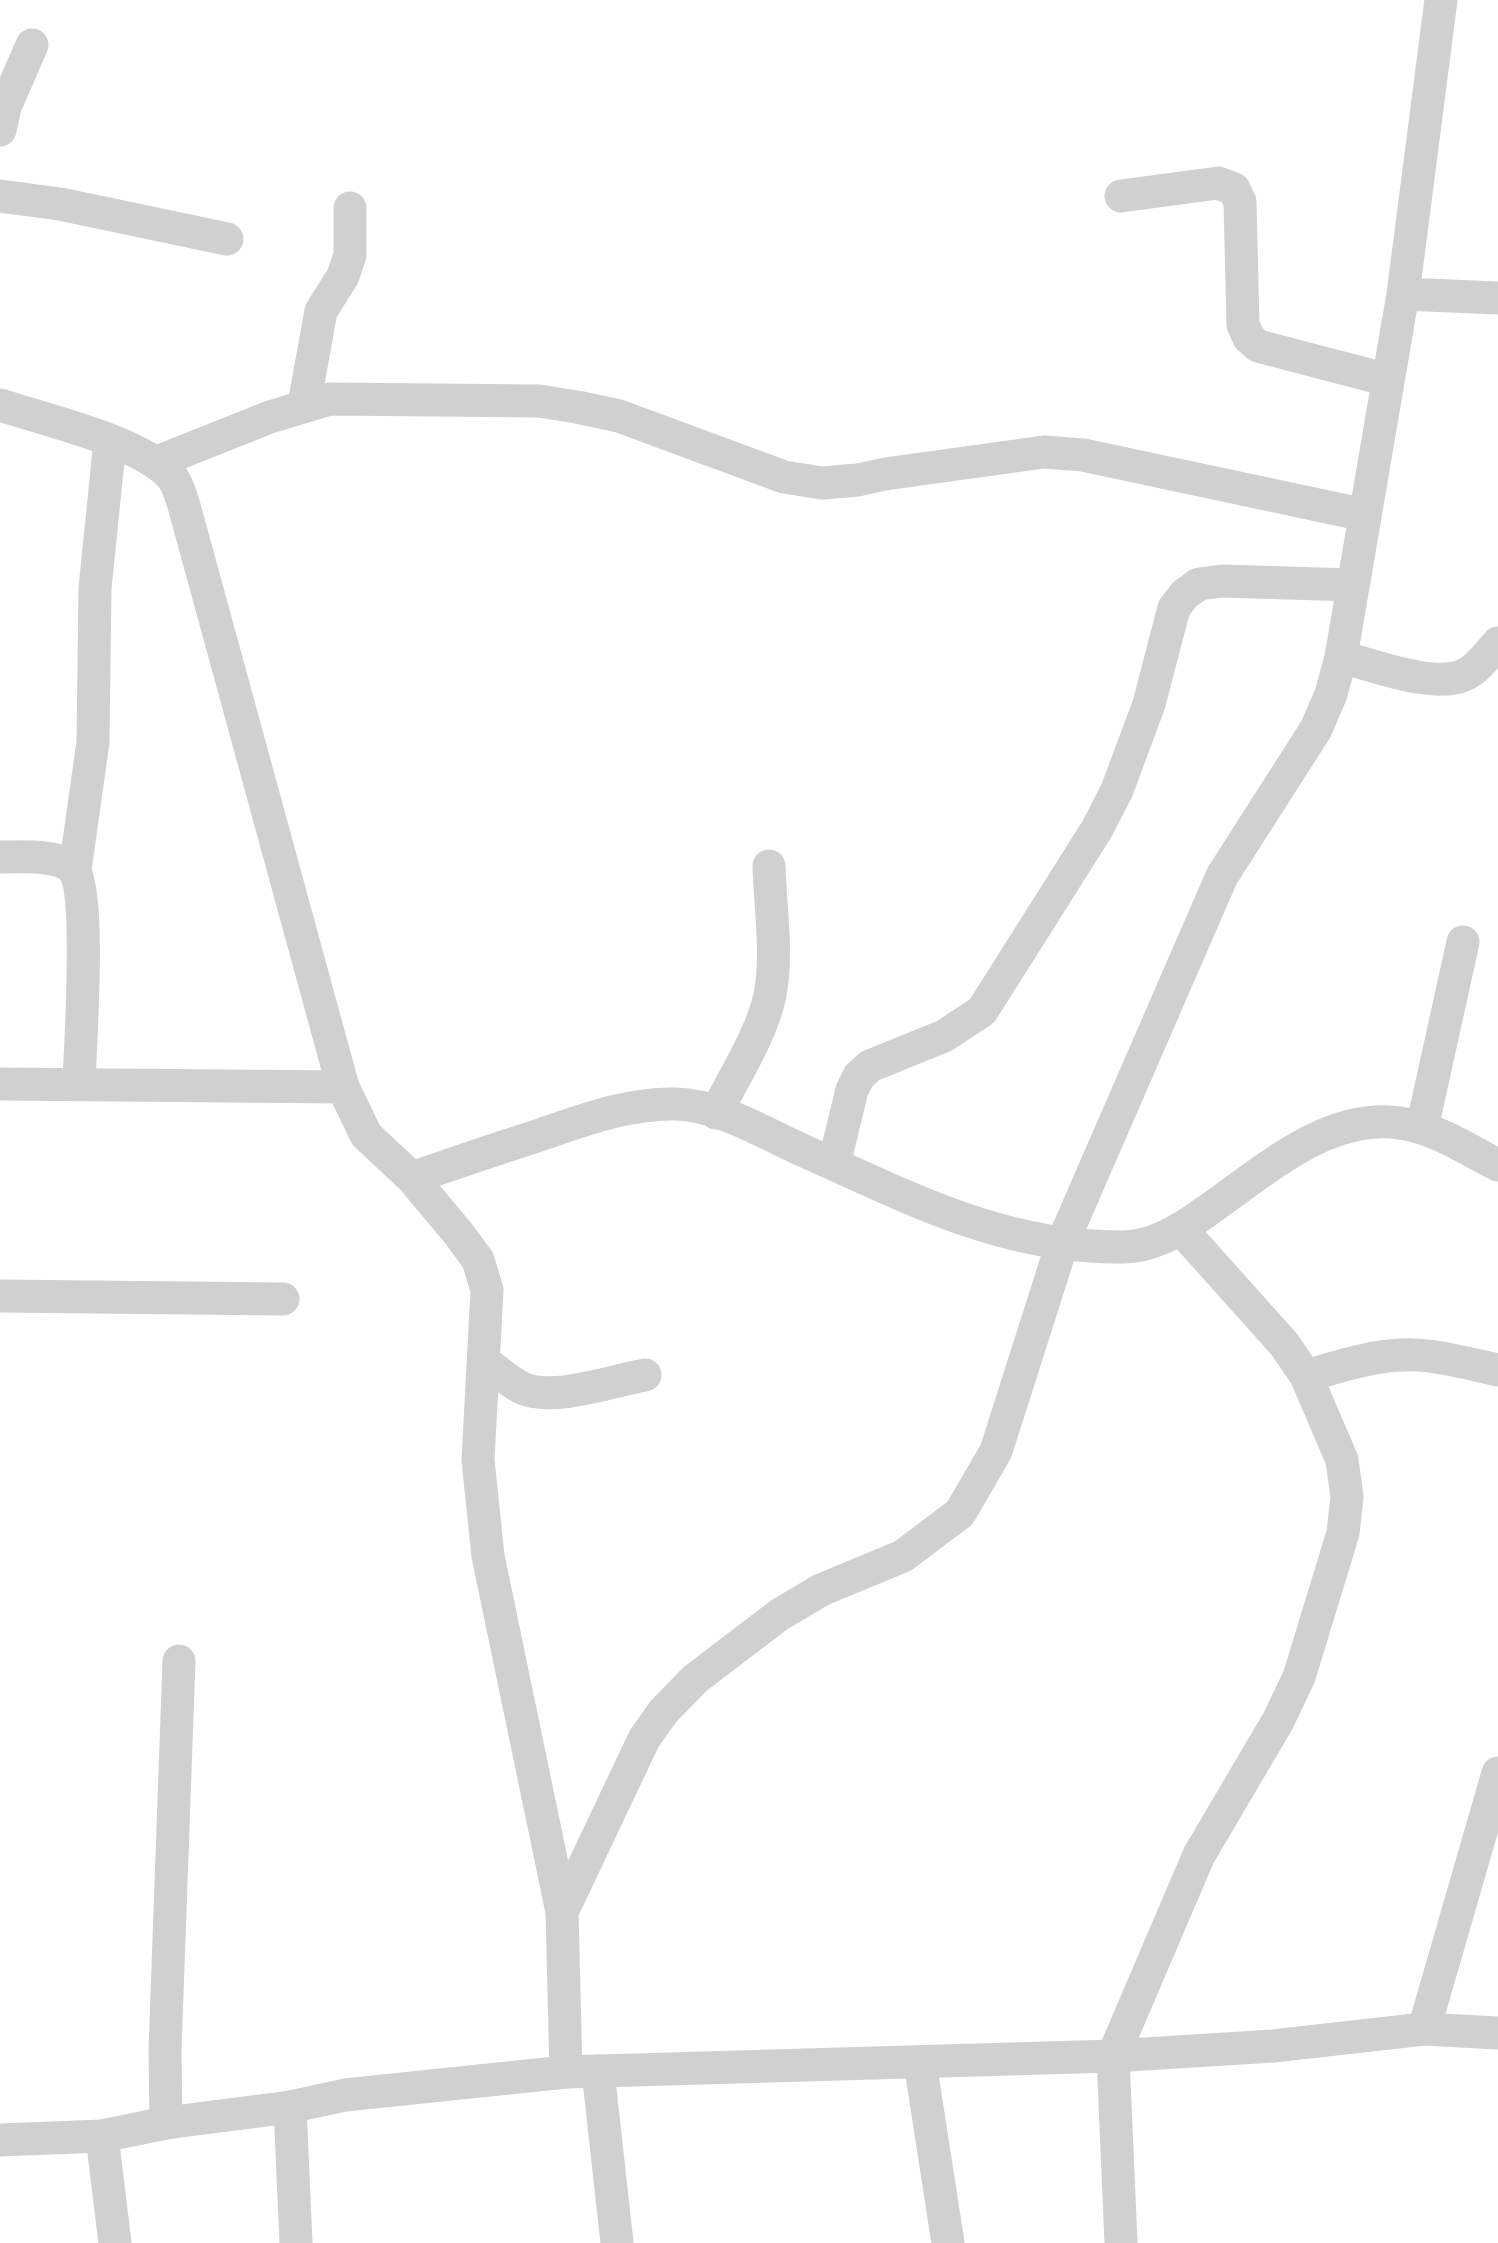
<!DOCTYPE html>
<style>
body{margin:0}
canvas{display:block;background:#fff}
</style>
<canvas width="1498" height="2243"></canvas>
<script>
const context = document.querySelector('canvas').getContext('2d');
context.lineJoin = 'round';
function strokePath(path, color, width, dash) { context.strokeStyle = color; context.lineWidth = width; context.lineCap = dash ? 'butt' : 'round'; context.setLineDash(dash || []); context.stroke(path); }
const minor = new Path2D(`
 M0,130L5,107L32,45
 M0,196L60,204L227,239
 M1121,196L1218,183L1234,189L1240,202L1243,325L1249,338L1258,346L1388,380
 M1403,294L1498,298
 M0,405C45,420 143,442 172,477C177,483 180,494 183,502L343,1087L366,1135L412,1178L458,1233L478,1260L487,1290L478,1460L488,1556L562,1912L566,2072
 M304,405L321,311L343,276L350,255V208
 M157,462L270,417L330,399L539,401L577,407L619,416L784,477L822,483L858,480L885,474L1044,452L1083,455L1365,515
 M1341,657C1373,665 1434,689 1464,675C1477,670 1488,654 1498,643
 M0,857C18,857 64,854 74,870C91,896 80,1047 79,1084
 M75,870L93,742L95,588L110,441
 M0,1084L343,1087
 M716,1113C734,1077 762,1034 770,995C778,954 770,907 769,866
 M1422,1128L1463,942
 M834,1164L852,1090L859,1076L870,1066L944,1036L982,1011L1097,829L1117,790L1149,704L1174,608L1185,594L1199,584L1222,581L1353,585
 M412,1178C452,1164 493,1150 534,1137C581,1121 626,1103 676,1104C719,1105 764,1133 802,1150C908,1197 1000,1247 1119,1247C1151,1248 1179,1231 1204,1213C1267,1170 1337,1102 1418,1127C1446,1135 1472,1152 1498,1165
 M0,1296L283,1299
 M484,1361C496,1370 509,1382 522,1388C553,1402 612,1381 645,1375
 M1306,1376C1345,1365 1387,1350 1429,1356C1452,1359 1475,1365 1498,1370
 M562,1912L644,1739L663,1712L695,1679L779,1615L821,1590L903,1556L960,1513L996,1451L1062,1244L1222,876L1316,729L1331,694L1341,657L1403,294L1441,0
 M1424,2029L1498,1773
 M920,2062L948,2243
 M598,2071L617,2243
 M290,2107L296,2243
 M166,2123L165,2050L179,1661
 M102,2136L115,2243
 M1121,2243L1113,2056L1199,1855L1278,1721L1299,1677L1343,1533L1347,1497L1342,1460L1306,1376L1284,1344L1181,1229`);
const tertiary = new Path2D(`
 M0,2140L102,2136L166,2123L290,2107L345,2095L566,2072L1113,2056L1273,2046L1424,2029L1498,2033`);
strokePath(minor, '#d0d0d0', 33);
strokePath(tertiary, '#d0d0d0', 33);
</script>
